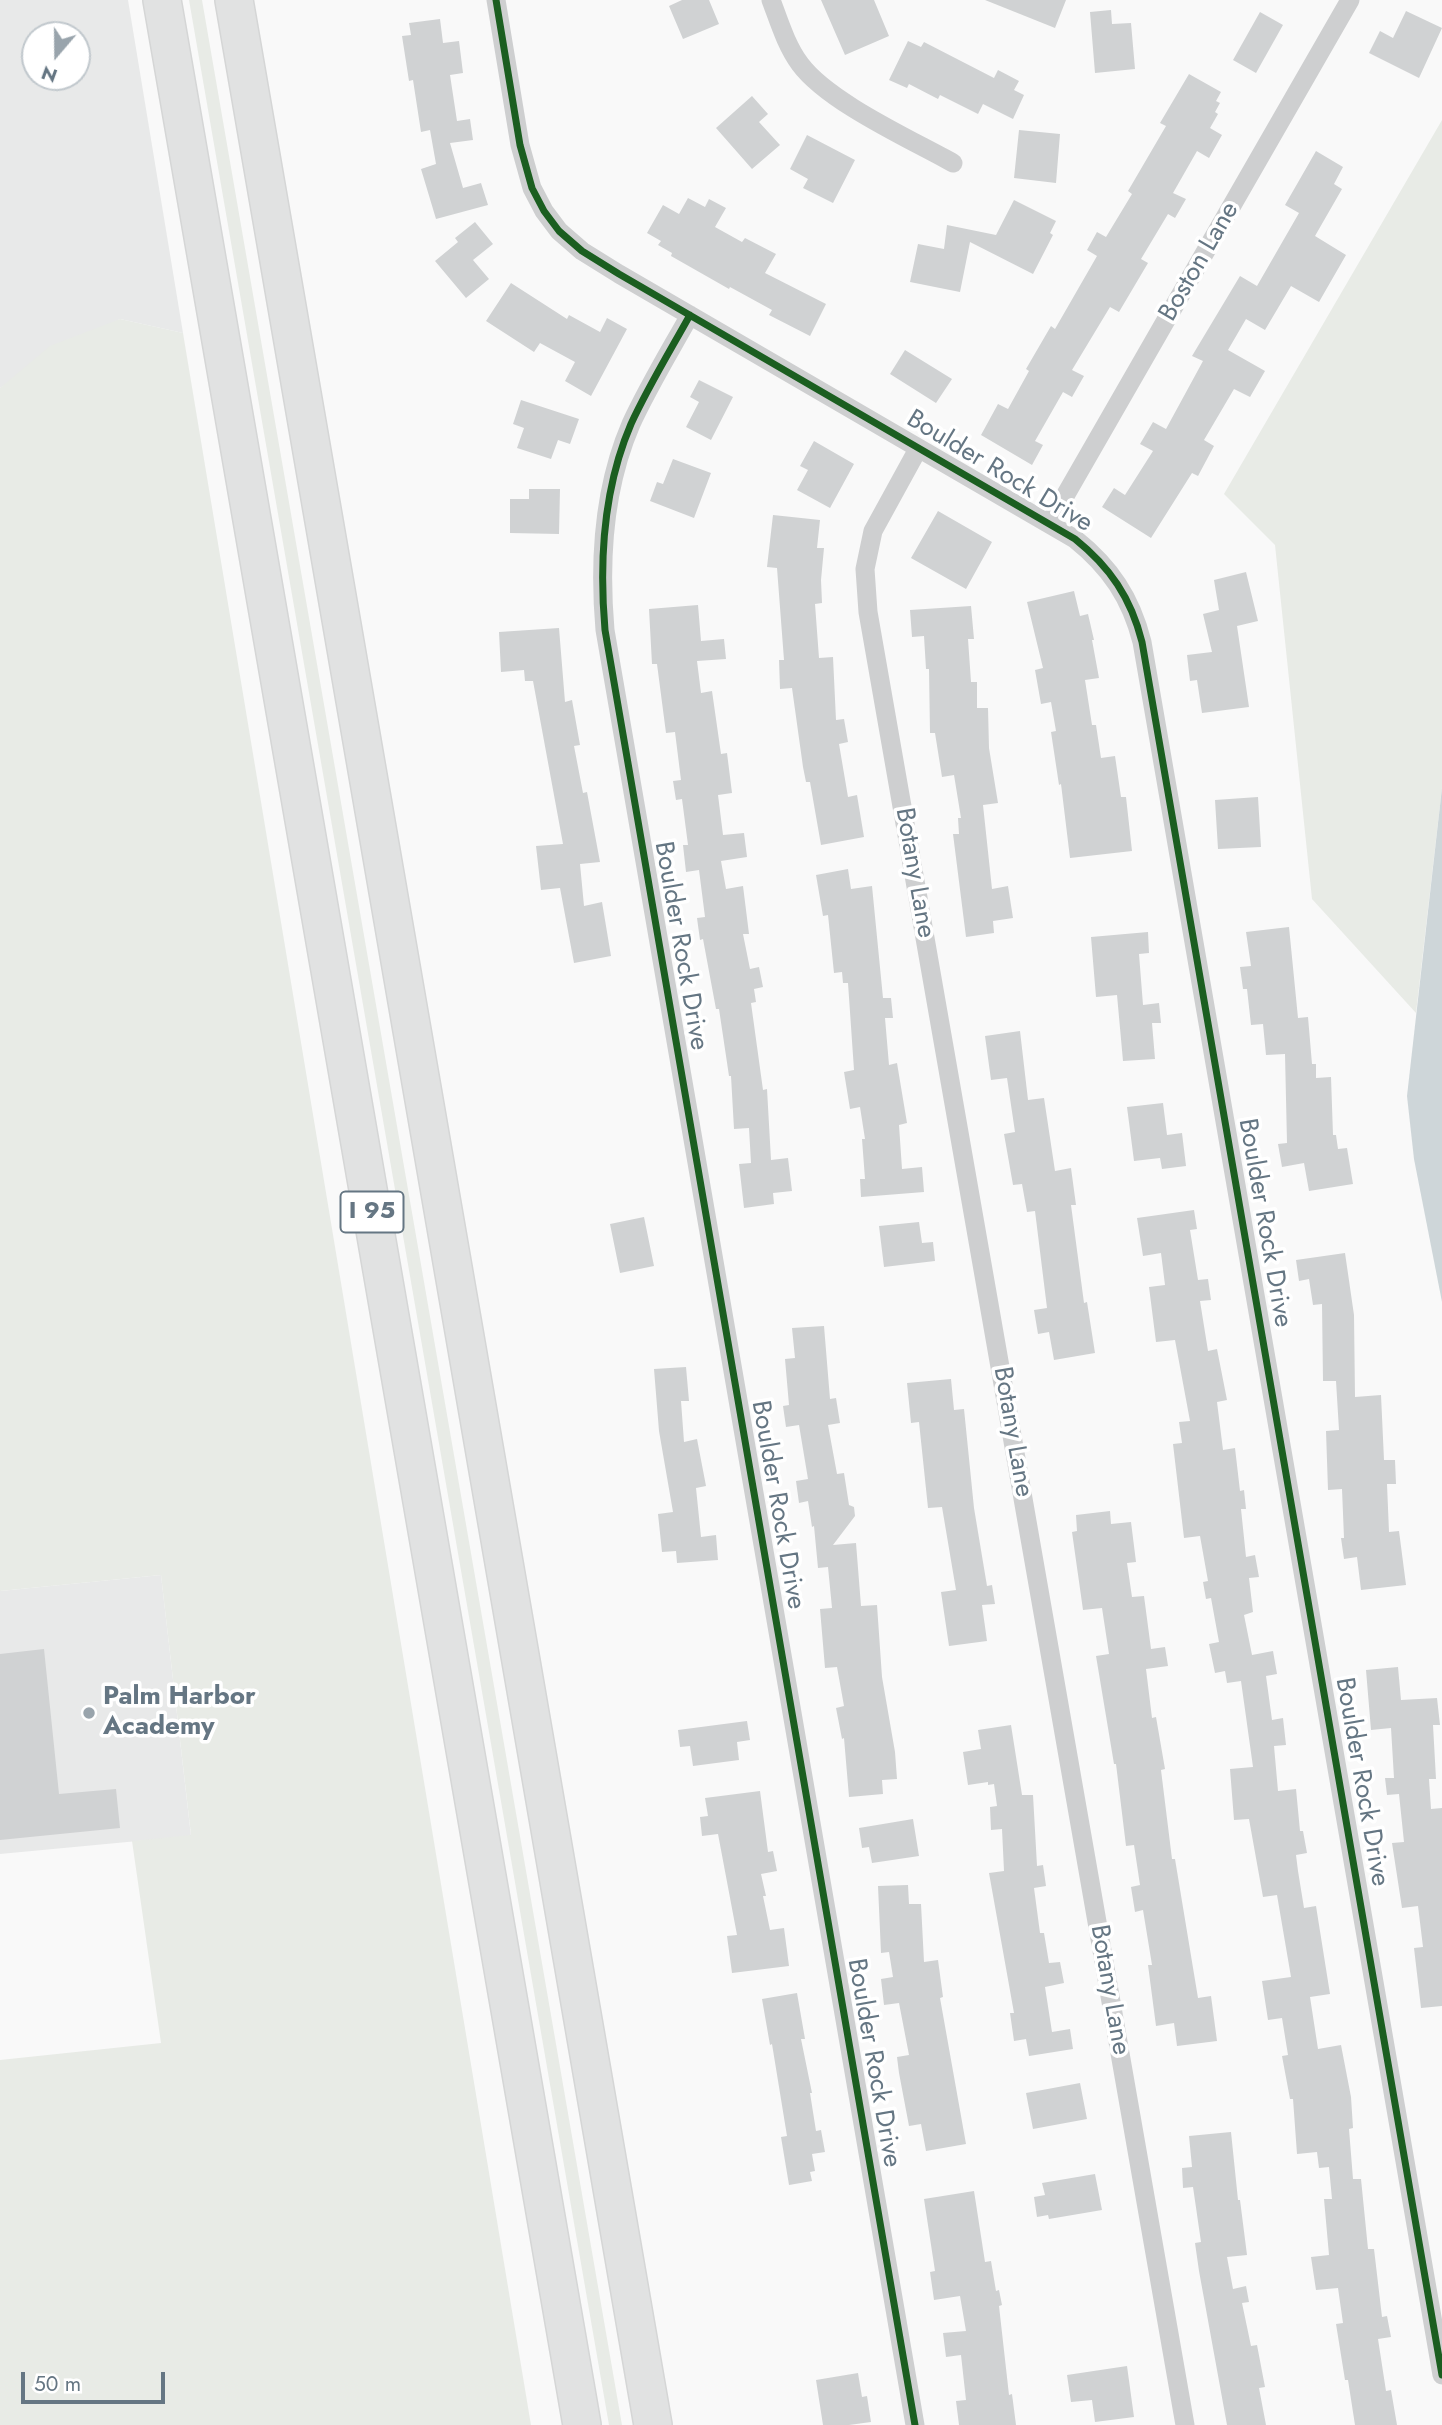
<!DOCTYPE html>
<style>
body{margin:0}
#map{position:relative;width:1442px;height:2425px;overflow:hidden;background:#f9f9f9;font-family:Jost,sans-serif}
canvas{display:block}
.north{position:absolute;left:21px;top:21px;width:70px;height:70px;box-sizing:border-box;background:#fff;border:2px solid #c1c8cd;border-radius:50%;rotate:200deg;font-size:19px;font-weight:700;line-height:28px;text-align:center;color:#657683}
.north::after{content:'';display:block;margin:auto;width:24px;height:32px;background:#99a4ac;clip-path:polygon(50% 0,100% 100%,50% 72%,0 100%)}
.scale{position:absolute;left:21px;top:2372px;width:144px;height:32px;box-sizing:border-box;border:4px solid #657683;border-top:0;padding-left:9px;font-size:21px;line-height:24px;white-space:nowrap;color:#657683;-webkit-text-stroke:5px #fff;paint-order:stroke}
</style>
<div id="map">
<canvas width="1442" height="2425"></canvas>
<div class="north">N</div>
<div class="scale">50 m</div>
</div>
<script>
const context = document.querySelector('canvas').getContext('2d');
context.lineJoin = 'round';
function fillPath(path, color) { context.fillStyle = color; context.fill(path, 'evenodd'); }
function strokePath(path, color, width, dash) { context.strokeStyle = color; context.lineWidth = width; context.lineCap = dash ? 'butt' : 'round'; context.setLineDash(dash || []); context.stroke(path); }
function write(font, color, halo, rows, align = 'center') {
  context.font = font + ' Jost,sans-serif'; context.lineWidth = 7; context.setLineDash([]); context.textBaseline = 'middle'; context.strokeStyle = halo; context.fillStyle = color; for (const [text, x, y, turn = 0] of rows) {
    context.save(); context.translate(x, y); context.rotate((+turn || 0) * Math.PI / 180); context.textAlign = isNaN(turn) ? turn : align; if (halo) context.strokeText(text, 0, 0); context.fillText(text, 0, 0); context.restore();
  }
}
const built = new Path2D(`
 M0,0H128L183,333L120,319L0,388ZM35,35H77V77H35Z
 M161,1575L191,1836L0,1854V1591Z`);
const green = new Path2D(`
 M189,0H202L622,2425H609Z
 M1442,120V788L1416,1013L1312,899L1275,545L1224,494Z
 M120,319L183,333L531,2425H0V2060L161,2043L132,1841L191,1835L161,1575L0,1591V388L50,346Z`);
const water = new Path2D(`
 M1442,788V1302L1414,1159L1407,1096Z`);
const building = new Path2D(`
 M682,0H709L719,24L683,39L669,6Z
 M821,0H874L889,36L845,55Z
 M985,0H1066L1055,28Z
 M1111,10L1112,24L1131,23L1135,69L1095,73L1090,12Z
 M1406,11L1442,28L1419,78L1369,53L1380,31L1393,38Z
 M1260,12L1283,25L1256,73L1233,60Z
 M440,19L443,43L459,41L463,73L450,75L457,121L470,119L473,140L450,143L463,188L481,183L488,205L436,219L421,169L436,164L430,130L421,132L413,80L409,81L402,36L411,35L409,23Z
 M908,41L921,47L924,42L994,78L998,70L1019,81L1014,90L1024,95L1013,119L983,104L978,114L940,95L938,99L909,84L907,88L889,80Z
 M1189,74L1221,92L1216,101L1220,103L1215,112L1218,114L1210,128L1222,135L1209,158L1197,151L1173,193L1186,199L1175,218L1168,214L1141,259L1148,263L1119,312L1110,307L1072,370L1084,376L1072,397L1063,392L1035,441L1043,445L1032,465L981,435L998,404L1008,409L1029,371L1026,369L1051,326L1055,329L1097,256L1087,250L1097,232L1106,237L1132,194L1128,191L1166,126L1160,123Z
 M752,96L768,114L759,122L780,145L752,169L716,128Z
 M1019,130L1060,134L1056,183L1014,178Z
 M807,135L855,160L833,203L803,188L808,179L790,169Z
 M1316,151L1343,167L1334,184L1342,189L1315,236L1346,255L1319,302L1291,286L1265,330L1246,319L1228,350L1265,371L1250,397L1234,389L1204,440L1214,446L1198,476L1192,473L1151,538L1102,507L1114,488L1125,495L1153,451L1140,444L1153,422L1166,429L1203,361L1192,356L1240,276L1257,286L1299,213L1285,205Z
 M688,198L705,207L709,199L726,208L715,227L742,242L745,238L776,254L765,273L826,304L810,336L769,315L772,310L730,287L729,289L671,256L672,253L658,245L661,241L647,233L663,205L679,214Z
 M1014,200L1056,221L1050,233L1053,235L1033,274L970,242L960,292L910,282L918,244L944,249L947,225L996,235Z
 M475,222L493,244L473,260L489,279L466,298L435,261L458,242L455,238Z
 M511,283L567,319L569,315L600,332L607,318L627,329L591,396L565,381L575,362L540,343L534,352L486,321Z
 M905,350L952,379L936,403L890,374Z
 M699,380L733,397L711,440L686,427L699,402L690,397Z
 M521,400L579,419L570,444L558,440L551,459L517,448L524,428L513,424Z
 M814,441L854,464L830,508L797,490L808,470L800,466Z
 M673,459L711,473L694,518L650,501L657,482L663,484Z
 M529,489H560L559,534L510,533V499H529Z
 M938,511L992,542L966,589L911,558Z
 M773,515L820,520L817,548H824L821,580L822,603L815,604L819,658L833,657L836,720L844,719L848,742L839,744L848,797L857,795L864,837L821,845L810,782H806L803,767L792,688L780,689L779,660H784L777,568L767,567Z
 M1246,572L1258,621L1237,626L1249,707L1202,713L1197,680L1190,681L1187,655L1212,652L1203,614L1219,610L1214,580Z
 M1074,591L1080,616L1088,614L1094,640H1092L1099,678L1085,680L1092,725H1096L1101,758L1115,756L1121,797H1126L1132,851L1070,858L1061,784L1059,785L1051,732L1056,731L1051,702L1041,704L1035,670L1043,668L1027,602Z
 M698,605L701,641L724,639L726,659L697,661L701,693L712,691L721,754L727,753L732,793L718,795L723,835L744,833L747,857L721,861L726,889L743,886L749,934H743L750,969L759,967L763,987L754,989L756,1002L751,1003L763,1090L767,1089L771,1160L788,1158L792,1191L773,1193L774,1204L744,1208L739,1164L751,1163L749,1128L734,1129L731,1076H729L719,1009H716L703,939L700,940L697,918L705,917L699,870L686,872L683,845H688L682,799L676,800L673,781L681,780L675,732L666,733L657,664H652L649,609Z
 M971,606L974,639H968L971,682H977V708H988L989,748L998,803L983,805L992,889L1008,886L1013,918L993,921L994,933L966,937L953,834H959L958,818H961L954,775L942,777L935,733H930L929,669H926L924,636L912,637L910,610Z
 M559,628L565,702L572,700L580,745L574,746L583,793L587,792L600,862L580,864L584,906L602,902L611,956L574,963L560,888L541,890L536,846L563,844L533,681H525L524,670L501,672L499,632Z
 M1258,797L1261,847L1218,849L1215,800Z
 M848,869L851,889L872,886L883,998H891L893,1018H885L889,1065L897,1063L907,1123L899,1125L902,1169L922,1167L924,1192L861,1197L860,1179H865L862,1139H865L860,1107L850,1109L844,1072L854,1070L848,983H843L842,972L834,973L828,915L823,916L816,875Z
 M1289,927L1298,1018L1308,1017L1312,1064H1316V1078L1331,1077L1333,1135H1336L1338,1149L1347,1148L1353,1184L1309,1191L1304,1163L1282,1167L1278,1144L1287,1143L1285,1054L1266,1055L1263,1024L1251,1025L1247,989H1243L1240,967L1251,966L1246,932Z
 M1148,932L1149,953L1139,954L1143,1005L1159,1003L1161,1023H1152L1155,1059L1123,1061L1117,995L1096,997L1091,937Z
 M1020,1031L1028,1100L1044,1098L1055,1171L1071,1168L1076,1205H1071L1084,1303L1087,1302L1095,1353L1054,1360L1049,1332L1038,1334L1034,1310L1047,1308L1035,1211L1027,1212L1022,1184L1013,1185L1004,1134L1015,1132L1007,1078L991,1080L985,1036Z
 M1163,1103L1167,1135L1182,1133L1186,1166L1162,1169L1160,1158L1134,1161L1127,1107Z
 M1194,1210L1197,1229L1190,1230L1198,1280L1208,1279L1211,1300L1200,1301L1208,1351L1217,1349L1227,1400L1217,1402L1223,1450L1235,1448L1240,1491L1244,1490L1246,1509H1241L1246,1557L1255,1555L1259,1577L1249,1578L1253,1612L1244,1615L1252,1655L1273,1651L1277,1674L1266,1676L1272,1720L1283,1718L1286,1745L1274,1746L1278,1791L1296,1789L1300,1831H1303L1307,1853L1296,1855L1298,1871L1304,1908L1316,1906L1330,1994L1310,1997L1318,2049L1341,2045L1351,2097L1353,2128L1349,2129L1353,2179H1361L1368,2249H1374L1382,2317L1387,2316L1391,2337L1378,2339L1386,2391L1391,2390L1397,2425H1355L1348,2380H1345L1336,2324L1343,2323L1338,2288L1316,2290L1311,2257L1329,2255L1324,2199H1332L1329,2167L1319,2168L1317,2152L1297,2154L1293,2099H1290L1282,2056L1288,2055L1282,2018L1268,2020L1262,1981L1291,1977L1277,1895L1263,1897L1249,1819L1234,1820L1230,1769L1253,1767L1241,1681L1227,1683L1225,1671L1215,1673L1209,1644L1219,1642L1211,1598L1206,1599L1203,1582L1208,1581L1200,1536L1184,1538L1173,1444L1182,1443L1179,1422L1190,1421L1175,1340L1156,1342L1149,1287L1165,1285L1161,1253L1143,1256L1137,1218Z
 M644,1217L654,1266L620,1273L610,1224Z
 M919,1222L922,1243L933,1242L935,1261L884,1267L879,1226Z
 M1345,1253L1354,1315L1355,1397L1381,1395L1384,1460H1395L1396,1484H1387L1389,1532L1399,1531L1406,1585L1361,1590L1357,1557L1344,1559L1341,1538H1344L1342,1489L1328,1490L1326,1431L1339,1430L1336,1381H1323L1322,1304L1313,1305L1309,1279L1299,1281L1296,1260Z
 M824,1326L830,1399L836,1398L840,1423L828,1425L837,1474L844,1473L849,1505L854,1507L855,1516L833,1545L856,1543L861,1606L877,1605L882,1677L895,1752L897,1779L882,1780L883,1794L849,1797L844,1738L842,1739L836,1708L844,1706L837,1667L825,1668L820,1609L832,1608L828,1567L818,1568L814,1526L812,1527L808,1501L799,1503L796,1481L808,1479L799,1425L786,1427L783,1406L789,1405L785,1359L795,1358L792,1328Z
 M686,1367L689,1401H681L684,1442L697,1439L706,1486L696,1488L701,1537L716,1535L718,1560L677,1563L676,1551L662,1552L658,1514L673,1512L659,1431L654,1369Z
 M951,1379L954,1410L964,1409L974,1508L987,1586L992,1585L995,1604L982,1605L987,1641L949,1646L941,1592L956,1590L942,1507L928,1508L919,1422L911,1423L907,1383Z
 M1110,1511L1111,1524L1131,1522L1136,1562L1127,1563L1132,1597L1144,1596L1151,1649L1165,1647L1168,1666L1146,1669L1152,1718L1156,1717L1165,1769L1161,1770L1172,1859H1175L1198,1998L1211,1996L1217,2041L1177,2046L1174,2023L1156,2026L1148,1965H1152L1143,1910L1135,1912L1131,1887L1140,1885L1134,1845L1126,1846L1116,1764H1114L1096,1656L1109,1654L1102,1608L1083,1610L1072,1532L1077,1531L1076,1515Z
 M44,1649L59,1794L116,1789L120,1828L0,1840V1654Z
 M1398,1667L1401,1700L1437,1698L1440,1725H1433L1436,1779H1429L1431,1809L1442,1808V2006L1421,2008L1414,1948L1423,1947L1418,1906L1402,1908L1392,1843L1404,1842L1399,1794L1387,1795L1385,1778H1394L1391,1728L1371,1730L1366,1670Z
 M747,1721L750,1740L737,1742L739,1760L693,1766L690,1746L680,1747L678,1730Z
 M1011,1725L1022,1795H1033L1037,1866L1043,1865L1046,1886L1034,1888L1040,1933H1044L1049,1963L1060,1962L1064,1983L1045,1987L1052,2032L1070,2029L1073,2049L1029,2056L1026,2039L1014,2041L1010,2013H1014L989,1873L1004,1871L1002,1829L991,1830L990,1807L997,1806L994,1784L988,1785V1782L968,1785L963,1752L981,1749L978,1730Z
 M760,1791L768,1852L773,1851L777,1871L761,1874L766,1896H763L770,1930L784,1928L789,1966L732,1973L727,1936L737,1935L718,1834L702,1836L700,1817L708,1816L705,1798Z
 M913,1819L919,1856L872,1863L869,1847L862,1848L859,1828Z
 M908,1885L909,1904H921L924,1962L938,1960L943,1997L940,1998L966,2144L926,2151L921,2124L909,2126L899,2073L897,2057L909,2055L899,2003L884,2005L881,1979L893,1977L889,1952L881,1953L878,1886Z
 M797,1993L805,2039H801L812,2093H810L816,2131L821,2130L825,2152L812,2154L815,2171L810,2172L812,2181L789,2185L781,2137L787,2136L772,2044L770,2045L762,1999Z
 M1080,2083L1087,2119L1033,2129L1026,2093Z
 M1231,2132L1238,2200H1240L1247,2255L1227,2257L1233,2289L1246,2286L1249,2302L1242,2303L1251,2346L1257,2345L1265,2387L1259,2388L1266,2425H1227L1199,2271L1195,2243L1201,2242L1193,2187L1183,2188L1182,2168L1192,2167L1189,2136Z
 M1095,2174L1102,2210L1049,2219L1048,2215L1037,2217L1034,2197L1045,2195L1042,2183Z
 M974,2191L985,2262L991,2261L996,2291L999,2290L1002,2305L999,2306L1009,2395L1012,2394L1016,2425H959L956,2401L966,2400L961,2355L946,2357L943,2333L966,2331L960,2296L934,2300L930,2272L935,2271L924,2199Z
 M1127,2366L1134,2417L1095,2422L1092,2400L1071,2402L1067,2375Z
 M858,2373L862,2397L867,2396L871,2422L849,2425H823L816,2380Z`);
const street = new Path2D(`
 M496,0L520,145L532,188L544,211L559,231L582,251L619,274L1075,539C1110,567 1131,598 1142,642L1442,2375
 M771,0C779,21 786,45 800,64C828,102 910,139 953,163
 M690,315C670,351 648,387 631,424C603,489 599,561 605,630L915,2425
 M918,449L873,531L865,569L868,612L1185,2425
 M1050,522L1350,0`);
const highway = new Path2D(`
 M162,0L582,2425
 M234,0L653,2425`);
const cycleway = new Path2D(`
 M496,0L520,145L532,188L544,211L559,231L582,251L619,274L1075,539C1110,567 1131,598 1142,642L1442,2375
 M690,315C670,351 648,387 631,424C603,489 599,561 605,630L915,2425`);
const markers = [
 [89,1713,7,"#99a4ac"]
];
const shields = [
 [372,1212,63]
];
const shieldNames = [
 ["I 95",372,1212]
];
const streetNames = [
 ["Boston Lane",1200,262,-60],
 ["Boulder Rock Drive",999,472,31],
 ["Botany Lane",914,873,80],
 ["Boulder Rock Drive",680,946,80],
 ["Boulder Rock Drive",1264,1223,80],
 ["Botany Lane",1012,1432,80],
 ["Boulder Rock Drive",777,1505,80],
 ["Boulder Rock Drive",1361,1782,80],
 ["Botany Lane",1109,1990,80],
 ["Boulder Rock Drive",873,2063,80]
];
const poiNames = [
 ["Palm Harbor",103,1698],
 ["Academy",103,1728]
];
fillPath(built, '#e8e9e9');
fillPath(green, '#e8ebe6');
fillPath(water, '#ced6d9');
fillPath(building, '#d0d2d3');
strokePath(highway, '#d5d6d6', 40);
strokePath(street, '#cecfd0', 19);
strokePath(highway, '#e1e2e2', 37);
strokePath(cycleway, '#1b5e20', 7);
for (const [x, y, r, color] of markers) { const dot = new Path2D(); dot.arc(x, y, r, 0, 2 * Math.PI); context.fillStyle = color; context.fill(dot); strokePath(dot, '#fff', 2.5); }
for (const [x, y, w] of shields) { const box = new Path2D(); box.roundRect(x - w / 2, y - 20.5, w, 41, 5); context.fillStyle = '#fff'; context.fill(box); strokePath(box, '#657683', 2); }
write('bold 24px', '#657683', null, shieldNames);
write('26px', '#657683', '#fff', streetNames);
write('bold 26px', '#657683', '#fff', poiNames, 'left');
</script>
